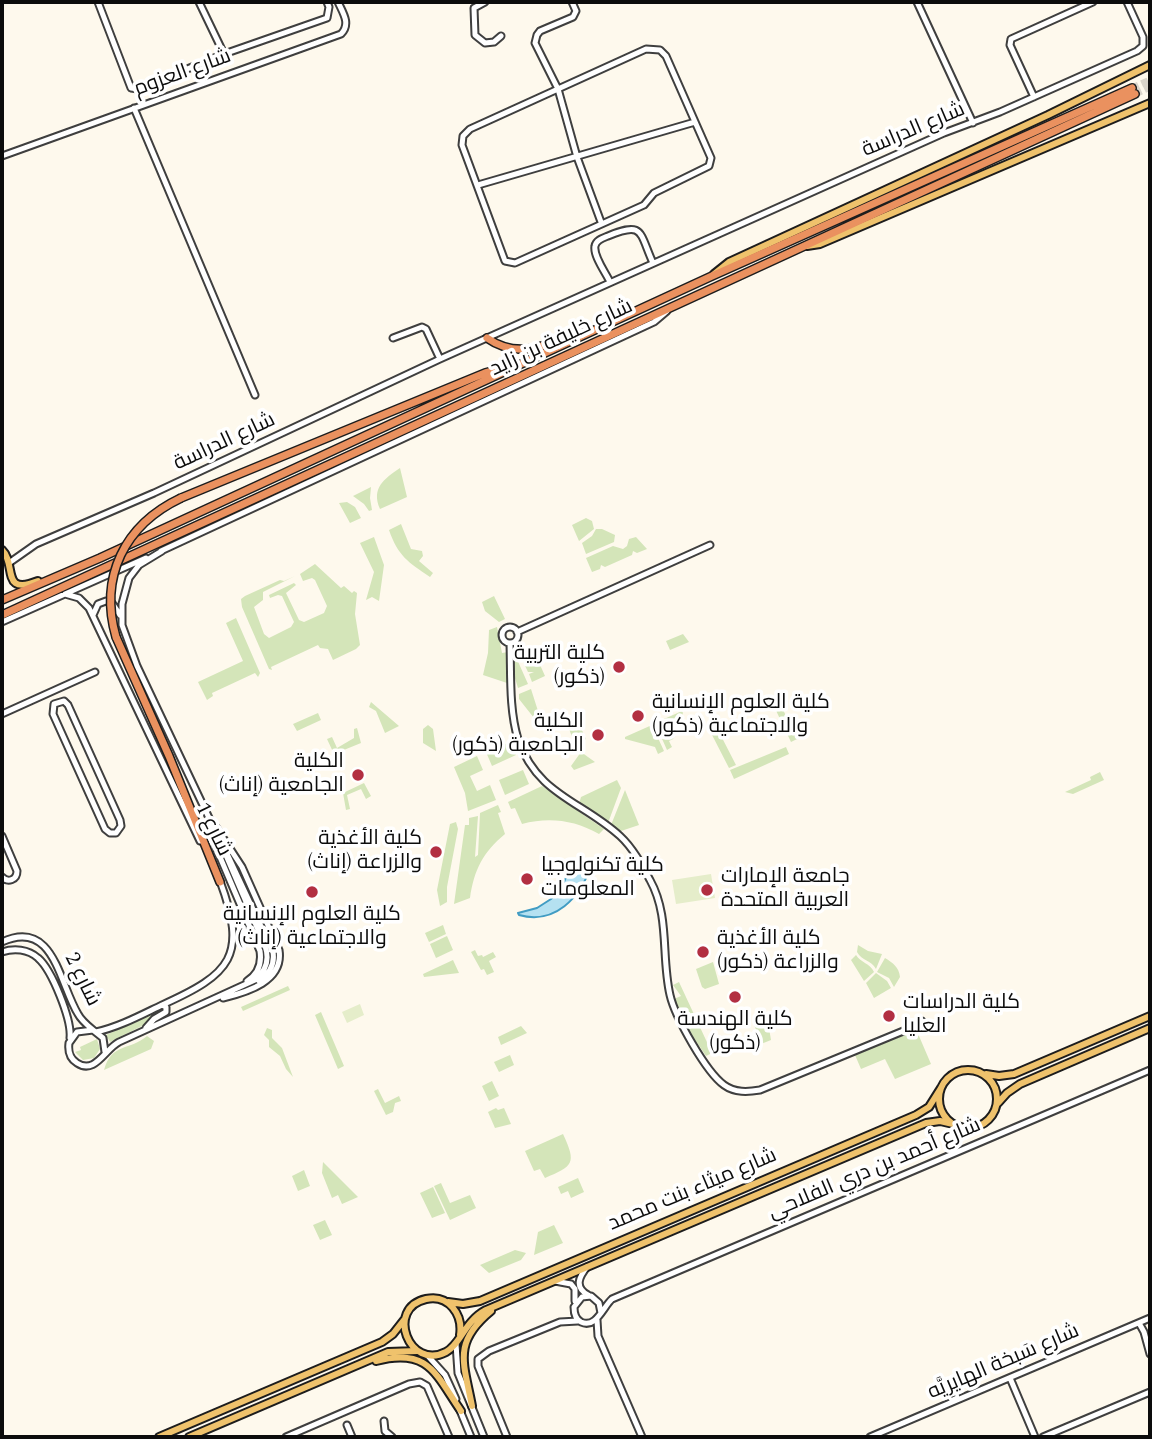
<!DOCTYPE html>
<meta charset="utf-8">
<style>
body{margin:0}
#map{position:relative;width:1152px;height:1439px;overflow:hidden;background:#fef9ed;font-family:Spectral,serif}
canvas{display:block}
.frame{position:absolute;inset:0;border:4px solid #0c0c0c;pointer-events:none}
</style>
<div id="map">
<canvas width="1152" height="1439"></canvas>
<div class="frame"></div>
</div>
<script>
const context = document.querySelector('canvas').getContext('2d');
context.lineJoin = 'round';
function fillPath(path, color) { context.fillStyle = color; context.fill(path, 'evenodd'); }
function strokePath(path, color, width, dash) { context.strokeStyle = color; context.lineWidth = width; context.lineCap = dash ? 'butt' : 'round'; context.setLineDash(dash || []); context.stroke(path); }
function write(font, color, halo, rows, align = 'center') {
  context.font = font + ' Spectral,Cairo,serif'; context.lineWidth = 7; context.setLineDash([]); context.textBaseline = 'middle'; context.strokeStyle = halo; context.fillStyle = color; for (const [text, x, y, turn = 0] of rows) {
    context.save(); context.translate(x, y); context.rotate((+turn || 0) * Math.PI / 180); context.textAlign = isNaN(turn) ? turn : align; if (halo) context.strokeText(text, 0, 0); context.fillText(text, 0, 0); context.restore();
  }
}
const green = new Path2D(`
 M400,468L407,497L380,509C371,488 384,479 400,468Z
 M371,487L370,498L372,510L369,511L364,504L353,496Z
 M347,502L355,507L361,518L350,523L339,503Z
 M586,518L592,521L594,529L579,541L572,525Z
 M401,524L411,549L422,551L423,556L419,561L433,573L430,577C408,562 398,556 389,530Z
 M596,529H602L615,535L614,542L586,554L582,543L592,536Z
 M374,537L384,565L379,601L372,597L366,600L374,572L360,543Z
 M636,537L647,549L637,553L633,551L632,555L605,567L601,565L600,569L592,572L586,558L613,546L623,549L627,546L629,539Z
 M315,564L341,588L344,586L352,593L354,591L357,593L355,614L360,645L356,649L333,660L328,649L320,648L318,645L271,667L272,670L269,669L242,607L241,599L245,596L280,580L284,581L295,576L263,592V600L254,607L264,634L269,638L291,627L294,622L282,596L278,595L270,598L269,595L294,583L296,585L286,593L299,620L304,622L324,613L327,606L315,580L312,578L303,581L300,574Z
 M494,596L505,619L499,622L485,611L482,602Z
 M236,618L260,673L258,677L255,673L212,693L213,696L207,700L198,682L243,661L226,623Z
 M497,627L502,653L508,652L510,684L483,675L488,653L489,630Z
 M683,634L689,642L670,650L666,641Z
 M533,649L545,676L532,682L529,674L534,672H528L520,655Z
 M516,657L528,684L518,688L514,675L513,659Z
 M531,689L538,711L534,718L519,699V694Z
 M777,697L797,739L791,742L771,700Z
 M371,702L399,726L385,733L376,711L369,707Z
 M682,711L683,713L673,739L669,741L672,747L667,750L655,723Z
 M318,713L321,720L297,731L293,724Z
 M576,717L586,739L580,743L574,742L566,721Z
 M428,725L433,729L436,751L423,743V729Z
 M652,725L664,751L658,754L655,747L625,739V737Z
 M357,728L361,743L334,754L327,739L332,737L337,748L354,738V729Z
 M718,730L736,765L729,768L711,733Z
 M510,742L516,755L492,766L486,752Z
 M786,747L789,754L734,779L730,770Z
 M581,752L595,762L574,770L571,766Z
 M477,756L483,770L470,776L477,791L490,785L496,800L468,811L465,793L454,767Z
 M523,770L529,784L505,795L499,780Z
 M1100,772L1104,780L1073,794L1065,792L1091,780L1090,777Z
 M617,780L621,788L608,823L579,804L581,797Z
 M364,783L371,796L366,799L361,789L347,795L350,809L346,810L343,793Z
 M542,786L604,829L599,834C574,820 549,817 522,824L515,808L511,809L508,802Z
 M625,790L639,825L618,832L611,825Z
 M498,805L501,812L498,813L505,834C483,852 474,870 470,898L454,904L465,825H469V818L478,816L475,857L478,855L480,813Z
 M456,822L458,829L447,887V902L440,906L437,890L450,824Z
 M443,925L446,934L429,942L425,933Z
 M447,936L453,950L436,958L430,944Z
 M858,945L868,951L882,954L876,969C871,960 862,961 857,952Z
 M475,950L478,956L482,955L483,957L493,952L496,957L489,961L494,972L487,975L484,969L481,970L471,952Z
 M856,955C861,963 870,963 874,972L864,981L851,960Z
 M885,958C893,963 899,967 900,977L894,987L889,978L877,972Z
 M453,960L459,973L424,977L423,974Z
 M713,962L719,984L705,989L702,987L696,969Z
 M876,973L887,981L891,988L874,998L866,983Z
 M679,982L712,1053L706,1056L681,1019L674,999L681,996L673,985Z
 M288,986L290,990L243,1011L241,1007Z
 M321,1012L344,1066L338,1069L315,1015Z
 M773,1012L778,1023L769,1028L771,1040L751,1048L747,1040L758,1034L754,1025L764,1021L762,1017Z
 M152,1014L153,1017L144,1025L110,1042L106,1035Z
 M521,1026L527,1033L501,1045L498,1037Z
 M267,1028L272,1030V1038L282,1048L293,1077L286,1069L280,1056L269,1047V1040L264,1035Z
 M916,1029L931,1064L895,1079L885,1059L861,1069L855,1055Z
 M147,1036L154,1041L151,1049L104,1070C112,1042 130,1051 147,1036Z
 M97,1039L100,1049L94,1058L83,1060L75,1052L81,1050L80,1047Z
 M510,1055L514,1065L499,1072L494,1062Z
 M492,1081L499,1096L489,1101L482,1086Z
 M378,1089L385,1103L399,1096L401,1101L395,1103L393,1112L386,1115L374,1091Z
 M496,1108L498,1110L504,1108L511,1124L495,1128L488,1112Z
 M563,1134C577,1164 573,1166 545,1178L540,1169L534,1171L525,1151Z
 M323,1162L358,1197L342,1204L338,1195L332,1198L322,1173Z
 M304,1170L310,1186L298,1191L292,1176Z
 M578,1178L584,1192L571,1198L568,1191L561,1194L558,1187Z
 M441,1183L450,1203L470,1195L476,1208L450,1220L434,1186Z
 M433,1187L445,1213L432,1218L420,1193Z
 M325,1220L332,1235L320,1240L313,1225Z
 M554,1225L563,1243L534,1255L538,1232Z
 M515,1250L526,1253L521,1260L489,1273L480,1265Z`);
const pitch = new Path2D(`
 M711,874L715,898L676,904L672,880Z
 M360,1004L364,1015L347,1023L342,1012Z`);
const water = new Path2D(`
 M580,864L591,866C580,898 555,925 519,915L518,913L537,908L551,899L561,888L569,871Z`);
const highwayTunnel = new Path2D(`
 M1132,88L1150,80
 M1135,94L1150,87`);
const minor = new Path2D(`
 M98,2L131,88L138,89L224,54L327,18L329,7L327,2
 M199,2L224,54
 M485,2L474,8L475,35L485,43L494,42L501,36
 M572,2L576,11L573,17L540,31L537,35L535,43L558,89L577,157L601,222
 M917,2L973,123
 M646,49L660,50L666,56L711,158L709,166L654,193L644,205L515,263L505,261L462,145L463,136L470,129Z
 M1034,97L1010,45L1011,39L1093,2
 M134,108L255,395
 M2,156L341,34C351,24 343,13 338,2
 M478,185L695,122
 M610,282C606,273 593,256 595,246C596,240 603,238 608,236C644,221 639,232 653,263
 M393,338L422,327L426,329L440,359
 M161,551L654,322L667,311
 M9,563L36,544L154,493L440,359L944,133L1000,112L1137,51L1143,46V37L1127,2
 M65,594L79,598L89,608L200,841
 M93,615L98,604L106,601L112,603L120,615
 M2,622L146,558
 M502 635a8 8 0 1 1 16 0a8 8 0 1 1-16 0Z
 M517,632L710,545
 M510,643C511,674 509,710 518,739C537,795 582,801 620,836C633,848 642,865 650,880C670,916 661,956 670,995C675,1017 706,1072 724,1085C735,1093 748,1092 760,1090L913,1027L922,1021
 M64,701L68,705L120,820L121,826L116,833H110L105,829L53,714L54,704Z
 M2,714L95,672
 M211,827L217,850L260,951C262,964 258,974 247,981
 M216,827L242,867L279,950C284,981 248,992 223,998
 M2,836L17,871C17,880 8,883 2,877
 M222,843L273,952C275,964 269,974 259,981
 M2,942C54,918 59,983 78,1014C81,1020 87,1025 93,1030
 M2,952C14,948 28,949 38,958C52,970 72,1020 70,1038
 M146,1028L154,1019L166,1012V1007L162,1005
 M96,1032C119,1027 141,1015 162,1005C231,974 248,956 220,881
 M105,1052L103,1038L93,1030L77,1032L69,1043C68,1051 69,1058 77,1063C95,1075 105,1049 119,1042L255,980C266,971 270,960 265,946L219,839L137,666L122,625V604L129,578L139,565L162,551
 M587,1267C579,1277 574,1287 588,1295
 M555,1281L571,1284L575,1289V1301
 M601,1313L599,1303L591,1296L582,1297L574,1307C574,1313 575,1319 581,1322C596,1329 603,1307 612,1299L1150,1070
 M597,1320L598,1336L642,1437
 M1139,1323L1144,1332L1150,1354
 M456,1344L458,1373L484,1437
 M427,1355L445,1375L456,1399
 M1010,1378L1035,1437
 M459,1408L471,1437
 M384,1421L385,1431L392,1437
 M347,1425L352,1437
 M286,1437L409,1384L420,1382L427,1386L449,1437
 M507,1437L478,1366V1359L489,1351L560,1322L578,1321
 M870,1437L1150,1318
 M1043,1437L1150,1392`);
const major = new Path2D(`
 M807,246L820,244L1150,103
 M714,274L729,262L1048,115L1150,65
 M2,550C17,564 0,596 38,581
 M939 1099a29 29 0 1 1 58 0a29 29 0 1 1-58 0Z
 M986,1074L999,1076L1014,1074L1150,1016
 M998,1103L1007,1093L1020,1084L1150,1028
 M448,1302L463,1304L480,1301L916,1115L929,1107L941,1088
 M460,1335C463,1315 449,1294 426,1299C385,1308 409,1371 446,1352C461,1344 464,1322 486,1310L926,1123L940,1121L953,1124
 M376,1361C429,1347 436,1375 461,1411
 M472,1406C464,1363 452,1343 491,1311
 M159,1437L382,1342L393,1334L404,1320
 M189,1437L388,1352L417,1351`);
const highway = new Path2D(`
 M487,338C518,360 547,345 579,333L586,334
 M181,498L485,373L496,370H506
 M2,600L100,558L712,276L1132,88
 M2,615L1135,94
 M116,637L169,756L220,882`);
const highwayBridge = new Path2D(`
 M116,637C99,577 124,525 181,498`);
const markers = [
 [619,667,7,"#b22f42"],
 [638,716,7,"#b22f42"],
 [598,735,7,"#b22f42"],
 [358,775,7,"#b22f42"],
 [436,852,7,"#b22f42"],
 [527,879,7,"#b22f42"],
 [707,890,7,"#b22f42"],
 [312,892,7,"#b22f42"],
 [703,952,7,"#b22f42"],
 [735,997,7,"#b22f42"],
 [889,1016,7,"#b22f42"]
];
const streetNames = [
 ["شارع العزوم",183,74,-20],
 ["شارع الدراسة",914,131,-23],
 ["شارع خليفة بن زايد",562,339,-25],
 ["شارع الدراسة",225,443,-25],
 ["شارع 1",212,830,64],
 ["شارع 2",81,980,64],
 ["شارع أحمد بن دري الفلاحي",875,1170,-23],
 ["شارع ميثاء بنت محمد",693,1191,-23],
 ["شارع سَبخة الهايرِيَّه",1004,1363,-23]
];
const poiNames = [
 ["كلية التربية",605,655,"right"],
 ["(ذكور)",605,679,"right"],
 ["كلية العلوم الإنسانية",652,704],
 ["والاجتماعية (ذكور)",652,728],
 ["الكلية",584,723,"right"],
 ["الجامعية (ذكور)",584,747,"right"],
 ["الكلية",344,763,"right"],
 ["الجامعية (إناث)",344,787,"right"],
 ["كلية الأغذية",422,840,"right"],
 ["والزراعة (إناث)",422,864,"right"],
 ["كلية تكنولوجيا",541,867],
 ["المعلومات",541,891],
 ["جامعة الإمارات",721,878],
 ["العربية المتحدة",721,902],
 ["كلية العلوم الإنسانية",312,916,"center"],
 ["والاجتماعية (إناث)",312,940,"center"],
 ["كلية الأغذية",717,940],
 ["والزراعة (ذكور)",717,964],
 ["كلية الدراسات",903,1004],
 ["العليا",903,1028],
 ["كلية الهندسة",735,1021,"center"],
 ["(ذكور)",735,1045,"center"]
];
fillPath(green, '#d4e5b9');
fillPath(pitch, '#e5edca');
fillPath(water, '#b5e1f1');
strokePath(water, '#419cc3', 2);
strokePath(highwayTunnel, '#dad5cb', 7, [7, 3.5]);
strokePath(minor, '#3f3f3f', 9);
strokePath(major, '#1d1d1d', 10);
strokePath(highway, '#1d1d1d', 10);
strokePath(minor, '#fff', 5);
strokePath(major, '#efc26c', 6);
strokePath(highway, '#ea915f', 7);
strokePath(highwayBridge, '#1d1d1d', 10, []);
strokePath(highwayBridge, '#ea915f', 7);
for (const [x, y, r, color] of markers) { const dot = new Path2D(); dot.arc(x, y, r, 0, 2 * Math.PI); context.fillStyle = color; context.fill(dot); strokePath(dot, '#fff', 2.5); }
write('21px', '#0c0c0c', '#fff', streetNames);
write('21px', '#0c0c0c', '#fff', poiNames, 'left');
</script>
